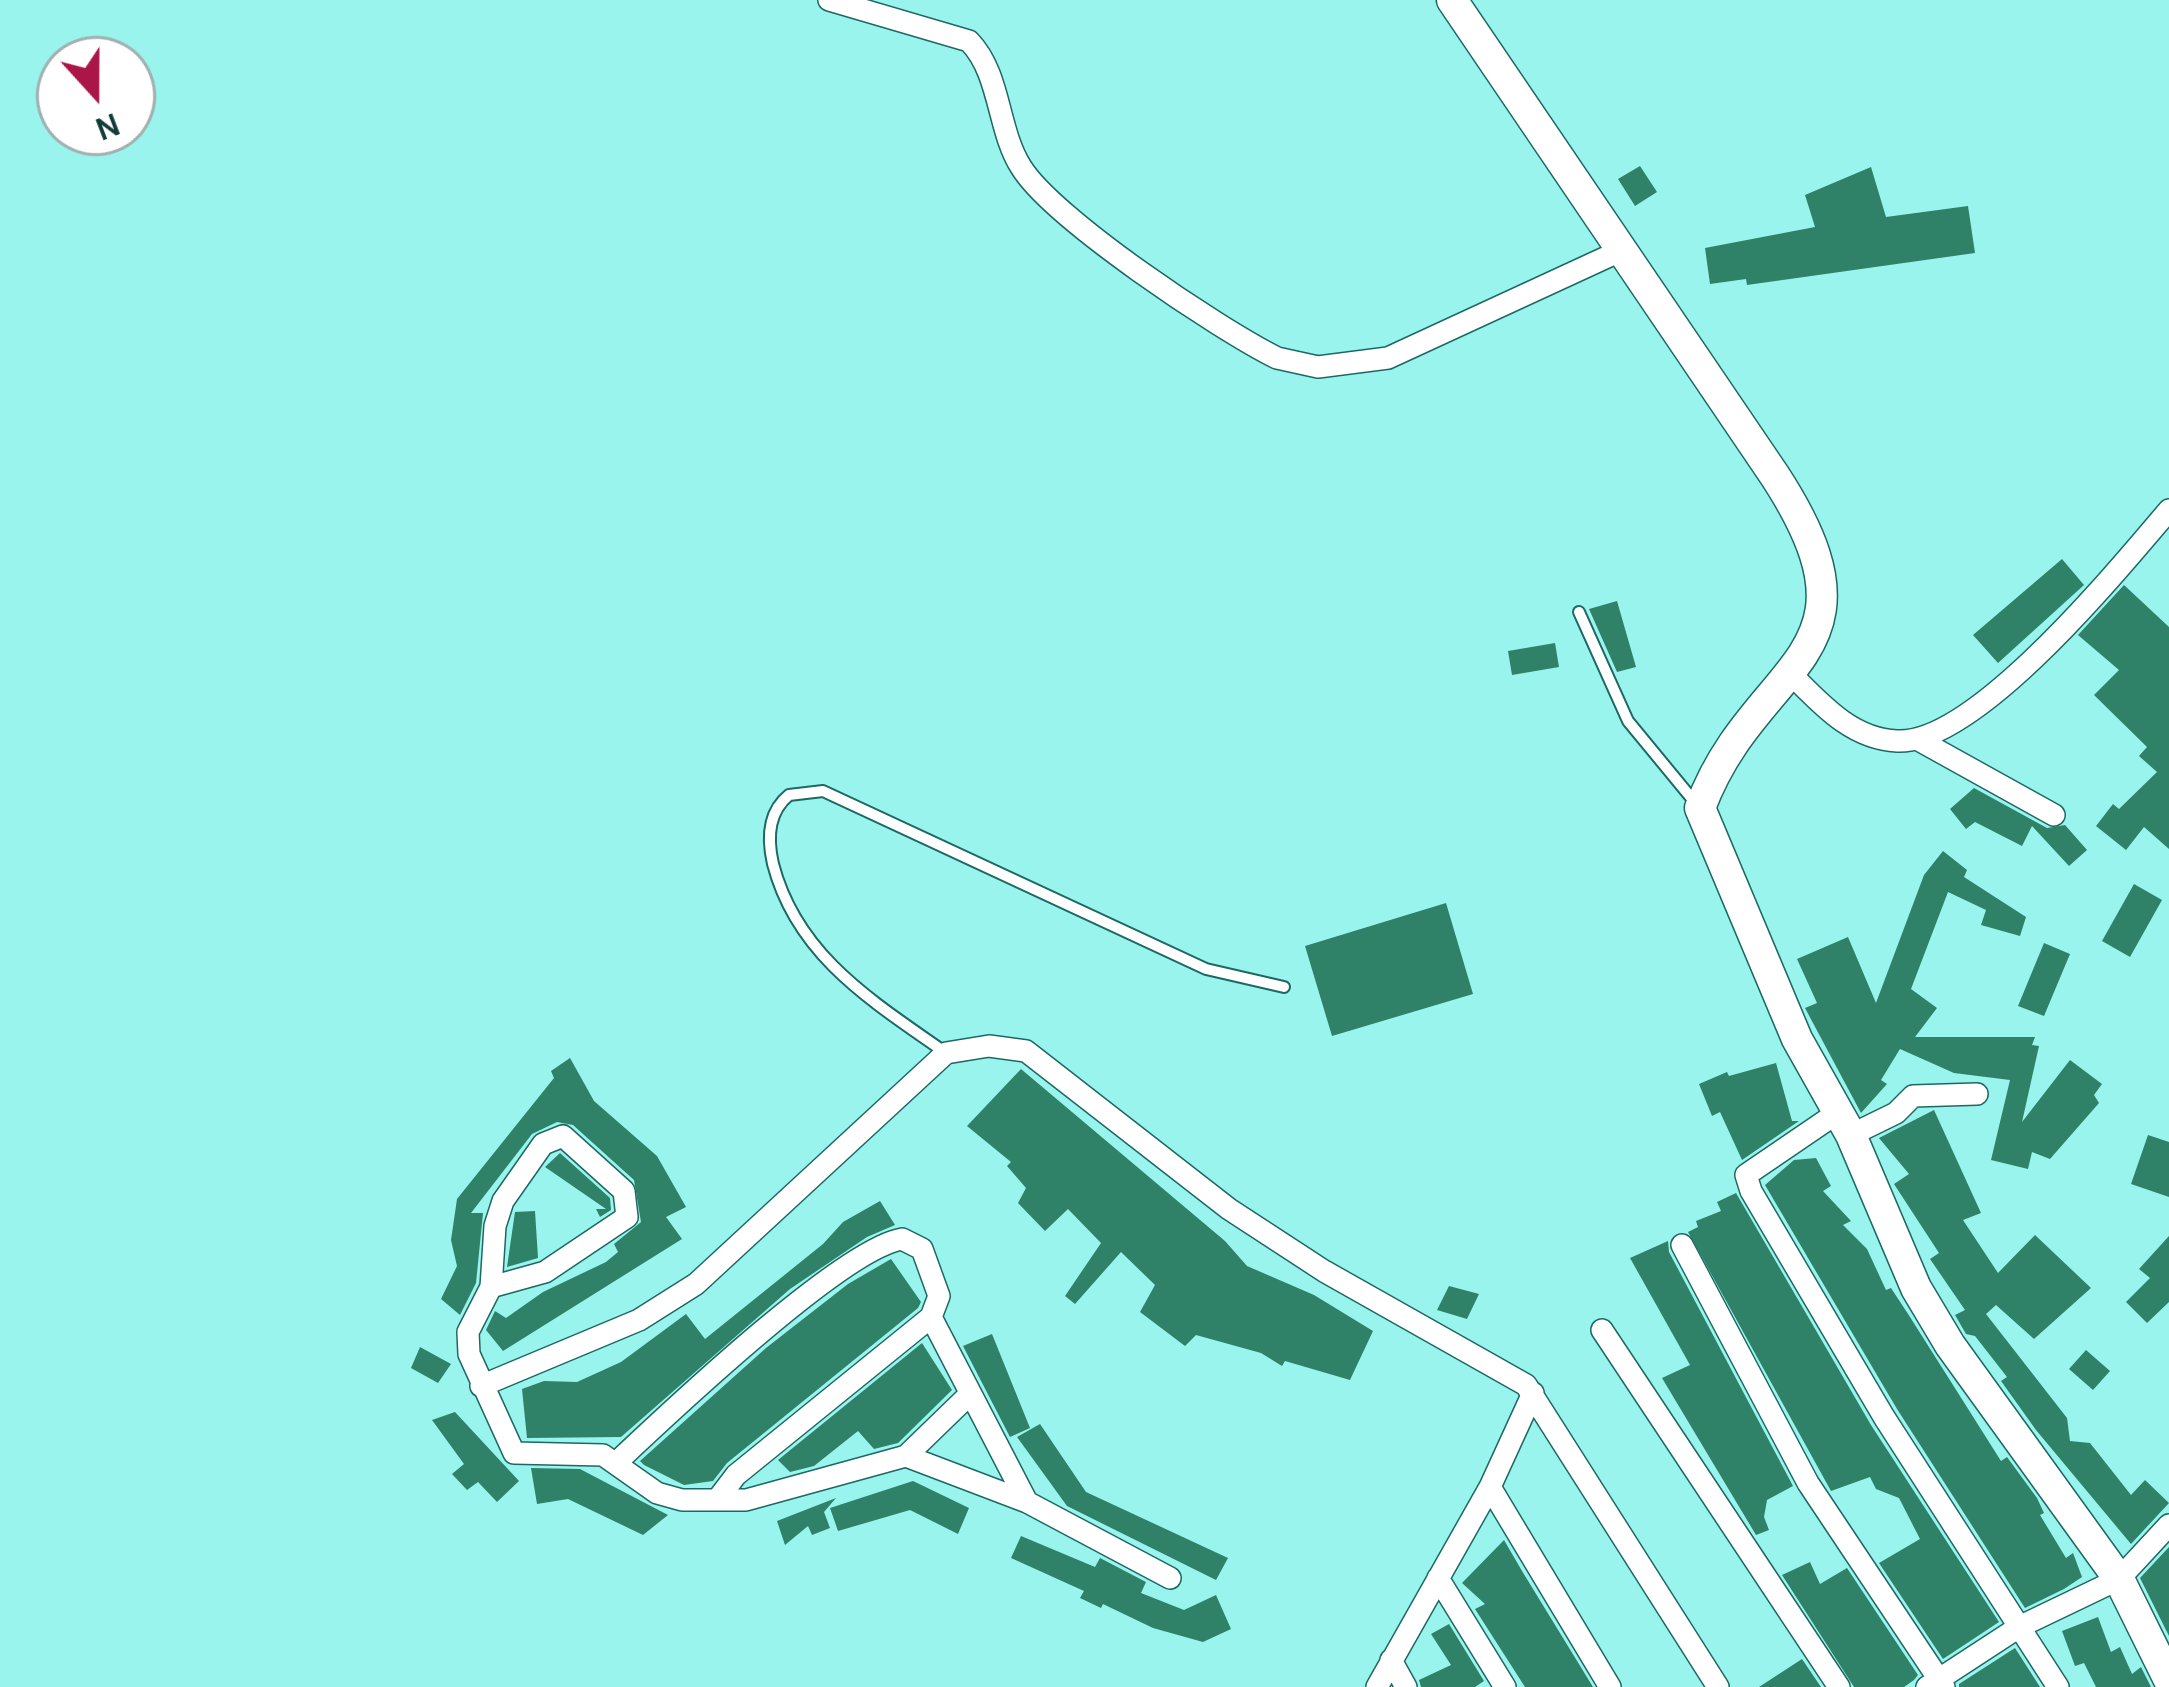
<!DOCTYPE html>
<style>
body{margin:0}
#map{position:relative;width:2169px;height:1687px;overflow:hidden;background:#98f4ed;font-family:Karla,sans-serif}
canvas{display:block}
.north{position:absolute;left:36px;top:36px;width:120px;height:120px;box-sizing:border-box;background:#fff;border:3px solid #a1b1af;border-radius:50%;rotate:159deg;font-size:33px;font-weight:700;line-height:48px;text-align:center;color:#133b38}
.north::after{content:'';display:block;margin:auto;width:42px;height:54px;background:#aa1648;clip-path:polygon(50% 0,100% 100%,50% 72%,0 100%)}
</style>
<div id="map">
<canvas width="2169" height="1687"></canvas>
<div class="north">N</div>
</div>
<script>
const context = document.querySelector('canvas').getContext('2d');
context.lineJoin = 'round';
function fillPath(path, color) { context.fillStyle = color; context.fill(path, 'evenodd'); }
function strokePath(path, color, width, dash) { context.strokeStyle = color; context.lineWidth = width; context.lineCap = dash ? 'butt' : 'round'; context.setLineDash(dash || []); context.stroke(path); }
const building = new Path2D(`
 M1640,166L1657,192L1635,206L1618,179Z
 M1871,167L1886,217L1968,206L1975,253L1747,285L1746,279L1710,284L1705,248L1815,227L1805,195Z
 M2062,559L2084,585L1998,663L1973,635Z
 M2124,585L2169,627V849L2144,827L2126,850L2096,826L2113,804L2119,809L2157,772L2139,756L2147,747L2094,695L2119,670L2078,635Z
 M1617,601L1636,667L1617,672L1589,609Z
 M1555,643L1559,667L1512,675L1508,651Z
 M1974,788L2047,828L2065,825L2087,850L2069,866L2032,826L2022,846L1975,822L1966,829L1950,809Z
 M1943,851L1967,870L1964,877L2026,917L2020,936L1981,925L1986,910L1948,892L1911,989L1937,1008L1915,1037H2035L2032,1045L2039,1046L2022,1122L2070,1060L2102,1084L2094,1095L2099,1103L2050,1159L2032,1152L2028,1169L1991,1160L2010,1080L1954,1073L1900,1049L1881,1080L1887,1084L1861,1113L1805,1008L1817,1003L1797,959L1848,937L1876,1003L1924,875Z
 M2134,884L2162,900L2130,957L2102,941Z
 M1446,903L1473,994L1332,1036L1305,946Z
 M2044,943L2070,954L2044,1016L2018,1006Z
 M570,1058L594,1101L657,1156L686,1207L666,1217L682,1239L503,1351L486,1330L495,1311L506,1318L543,1292L606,1262L618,1252L614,1244L641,1222L634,1180L573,1125L557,1122L532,1134L471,1213H483L476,1283L460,1315L441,1299L457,1266L451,1240L457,1199L554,1078L551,1071Z
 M1776,1063L1792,1121H1799L1742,1160L1720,1112L1712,1116L1699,1084L1727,1072L1729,1076Z
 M1021,1069L1225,1241L1247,1266L1314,1295L1373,1331L1350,1380L1285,1361L1282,1366L1261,1353L1196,1335L1185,1346L1140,1312L1155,1285L1121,1252L1075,1304L1065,1296L1101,1243L1068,1209L1045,1231L1018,1203L1026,1188L1007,1166L1011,1162L967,1126Z
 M1934,1110L1981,1213L1963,1220L1998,1273L2035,1235L2091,1288L2034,1339L1996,1305L1986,1314L2067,1418L2070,1441L2090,1443L2131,1495L2145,1480L2169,1503L2131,1544L2036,1430L2001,1381L2007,1377L1975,1336L1966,1334L1955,1315L1965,1310L1930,1259L1939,1253L1894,1184L1909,1174L1879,1138Z
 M2148,1135L2169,1142V1197L2131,1184Z
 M560,1153L610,1198L611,1210L600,1217L596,1209H606L545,1167Z
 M1816,1158L1831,1186L1823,1191L1851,1221L1843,1225L1867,1249L1886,1290L1891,1288L1910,1317L2001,1461L2007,1457L2037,1498L2044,1513L2040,1515L2066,1558L2073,1553L2082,1577L2064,1589L2025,1608L1897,1409L1765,1185L1794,1160Z
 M1736,1193L1871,1425L1999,1622L1943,1659L1879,1563L1920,1539L1899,1498L1876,1489L1870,1477L1831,1491L1688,1232L1698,1227L1696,1221L1721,1211L1717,1202Z
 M880,1201L895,1225L867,1237L790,1289L621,1437L527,1438L522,1389L544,1381L577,1382L621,1362L686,1314L705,1339L823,1244L843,1222Z
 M535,1211L538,1258L507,1267L515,1212Z
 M2169,1236V1302L2147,1323L2126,1302L2150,1278L2139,1269Z
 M1668,1241L1669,1252L1793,1486L1767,1500L1764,1517L1769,1530L1756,1535L1662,1378L1690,1365L1630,1258Z
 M891,1259L921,1302L918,1308L727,1463L713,1481L684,1485L644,1465L640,1461L766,1348L848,1284Z
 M1449,1286L1479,1294L1467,1319L1437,1310Z
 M992,1334L1030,1428L1010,1437L963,1346Z
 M922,1343L952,1390L898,1443L874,1449L858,1431L814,1466L790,1472L778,1460Z
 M420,1347L451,1364L438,1383L411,1368Z
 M2086,1350L2110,1371L2093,1390L2069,1369Z
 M455,1412L519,1481L497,1502L478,1482L467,1490L452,1474L464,1464L432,1420Z
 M1040,1424L1086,1492L1228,1558L1216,1580L1067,1506L1017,1437Z
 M531,1468L580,1469L668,1515L643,1535L568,1499L537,1504Z
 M913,1481L969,1508L958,1534L910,1510L838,1531L830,1508Z
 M836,1498L824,1512L830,1528L812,1535L808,1526L785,1545L777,1521Z
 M1021,1536L1095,1567L1100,1558L1146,1582L1141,1593L1184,1610L1216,1595L1231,1629L1203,1642L1153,1628L1103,1604L1101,1608L1080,1598L1084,1591L1011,1558Z
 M1504,1540L1522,1571L1593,1687H1525L1475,1609L1485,1604L1462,1583Z
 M2169,1547V1636L2140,1578Z
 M1810,1562L1820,1584L1847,1568L1918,1675L1914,1680L1904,1687H1854L1782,1575Z
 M2098,1617L2111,1652L2120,1647L2132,1674L2141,1667L2151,1687H2096L2084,1663L2075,1666L2062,1631Z
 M1449,1624L1484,1681L1475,1687H1421L1419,1680L1451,1665L1431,1634Z
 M2015,1648L2040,1687H1959V1684Z
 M1802,1659L1821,1687H1759Z`);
const lane = new Path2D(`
 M1579,612L1628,721L1698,806
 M946,1053C872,1001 797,956 773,864C767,838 768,812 789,795L823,791L1206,969L1284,987`);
const street = new Path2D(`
 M829,0L969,41C1001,74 997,129 1021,167C1052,218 1220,330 1277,358L1318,367L1388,358L1620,251
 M1790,673C1820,703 1851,739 1897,741C1976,745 2120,567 2169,510
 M1917,739L2054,815
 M1837,1113L1746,1175L1751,1191L1884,1417L2058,1687
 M1851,1135L1896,1113L1913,1096L1977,1094
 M1682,1245L1808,1483L1944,1687
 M491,1287L545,1272L627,1217L624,1191L563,1136L543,1144L503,1201L495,1226L491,1287L468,1332L469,1354L514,1453L603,1455L657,1493L682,1500H746L906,1456L1027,1502L1170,1578
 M1602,1330L1839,1687
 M481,1386L639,1320L696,1284L946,1053L989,1046L1026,1051L1229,1209L1324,1271L1526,1385L1718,1687
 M906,1456L970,1394
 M617,1462C668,1414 842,1249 902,1239L922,1249L939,1296L931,1317L1027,1502
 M1490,1487L1610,1687
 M717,1500L736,1475L931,1317
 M1438,1578L1505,1687
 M1391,1660L1406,1687
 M1377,1687L1490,1487L1533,1393
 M1927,1687L2019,1627L2119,1579L2169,1525`);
const secondary = new Path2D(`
 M1452,0L1775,476C1894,659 1755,659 1700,808L1797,1039L1851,1135L1916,1288L1950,1345L2119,1579L2169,1680`);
fillPath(building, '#2f8167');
strokePath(lane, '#1e6864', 14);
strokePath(street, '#1e6864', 24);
strokePath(secondary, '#1e6864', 33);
strokePath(lane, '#fff', 10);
strokePath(street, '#fff', 21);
strokePath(secondary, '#fff', 30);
</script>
